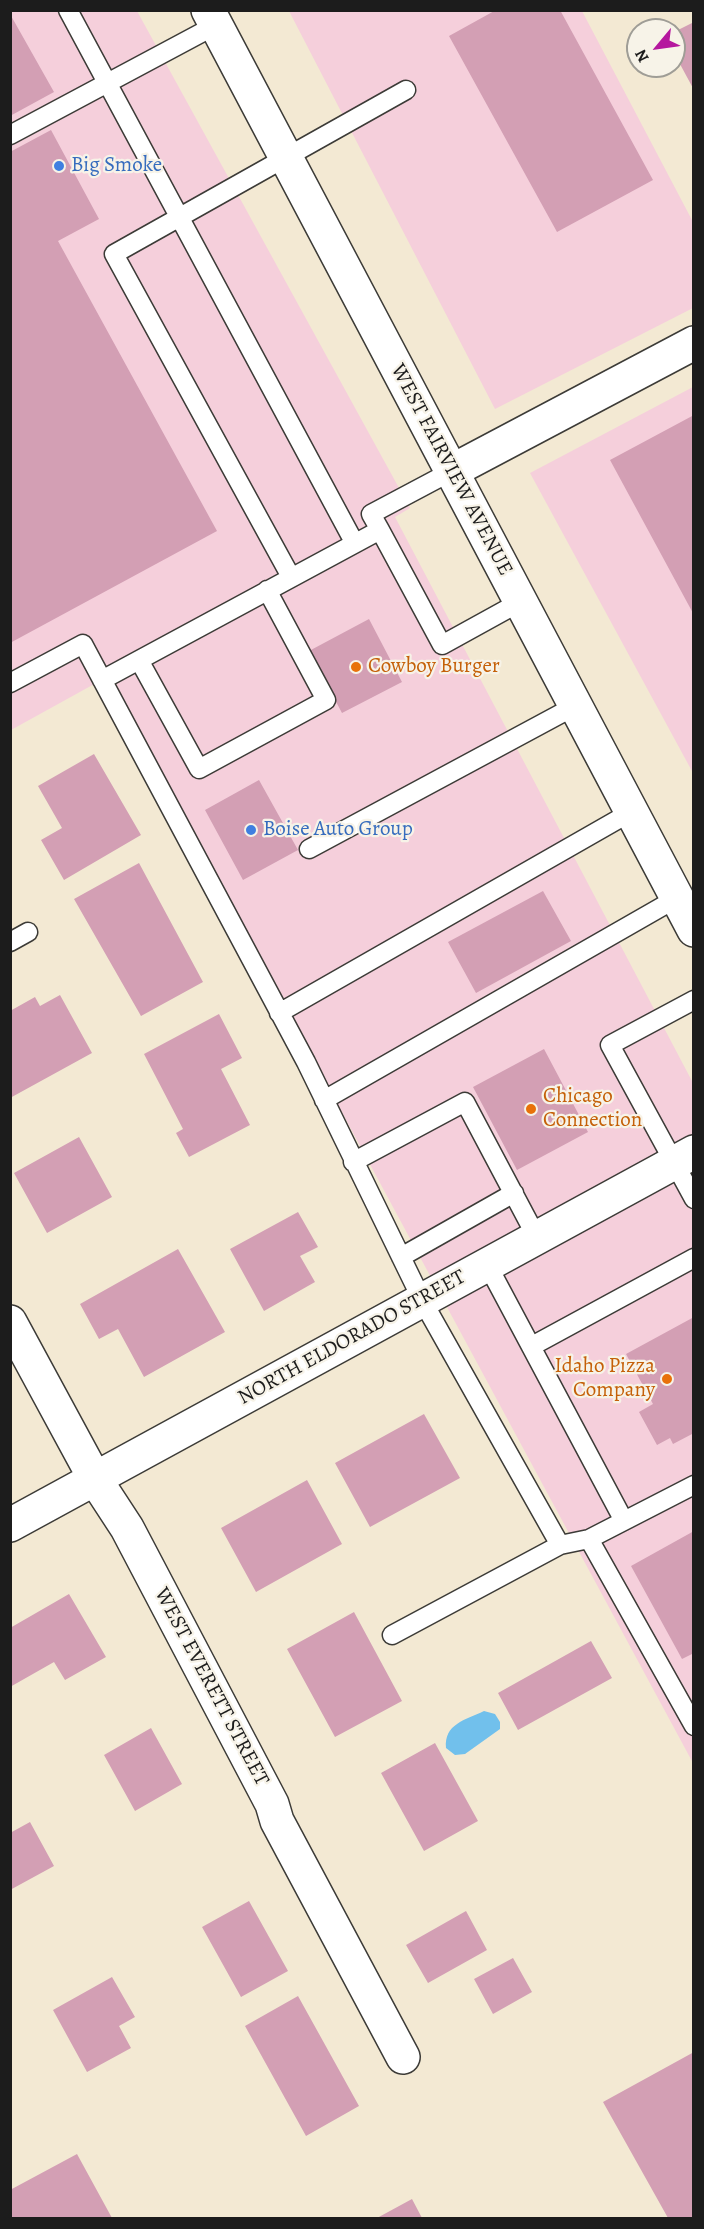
<!DOCTYPE html>
<style>
body{margin:0}
#map{position:relative;width:704px;height:2229px;overflow:hidden;background:#f3e9d3;font-family:Alegreya,serif}
canvas{display:block}
.frame{position:absolute;inset:0;border:12px solid #1c1c1c;pointer-events:none}
.north{position:absolute;left:626px;top:18px;width:60px;height:60px;box-sizing:border-box;background:#f7f3e8;border:2px solid #9f9d96;border-radius:50%;rotate:241deg;font-size:16px;font-weight:700;line-height:24px;text-align:center;color:#1c1c1c}
.north::after{content:'';display:block;margin:auto;width:21px;height:27px;background:#b5179e;clip-path:polygon(50% 0,100% 100%,50% 72%,0 100%)}
</style>
<div id="map">
<canvas width="704" height="2229"></canvas>
<div class="frame"></div>
<div class="north">N</div>
</div>
<script>
const context = document.querySelector('canvas').getContext('2d');
context.lineJoin = 'round';
function fillPath(path, color) { context.fillStyle = color; context.fill(path, 'evenodd'); }
function strokePath(path, color, width, dash) { context.strokeStyle = color; context.lineWidth = width; context.lineCap = dash ? 'butt' : 'round'; context.setLineDash(dash || []); context.stroke(path); }
function write(font, color, halo, rows, align = 'center') {
  context.font = font + ' Alegreya,serif'; context.lineWidth = 4.5; context.setLineDash([]); context.textBaseline = 'middle'; context.strokeStyle = halo; context.fillStyle = color; for (const [text, x, y, turn = 0] of rows) {
    context.save(); context.translate(x, y); context.rotate((+turn || 0) * Math.PI / 180); context.textAlign = isNaN(turn) ? turn : align; if (halo) context.strokeText(text, 0, 0); context.fillText(text, 0, 0); context.restore();
  }
}
const built = new Path2D(`
 M11,11H137L410,508L395,517L693,1083V1763L107,677L11,730Z
 M289,11H582L693,222V308L495,409Z
 M693,387V773L530,473Z`);
const water = new Path2D(`
 M484,1711L495,1714L500,1722V1729L465,1754L455,1755L446,1748C444,1724 465,1720 484,1711Z`);
const building = new Path2D(`
 M496,10H560L653,180L557,232L449,36Z
 M10,14L54,92L10,116Z
 M694,22V90L674,53V32Z
 M51,130L99,219L58,241L217,531L10,643V152Z
 M694,415V615L610,460Z
 M369,619L402,682L342,713L309,651Z
 M94,754L141,835L64,880L41,840L62,828L38,786Z
 M259,780L298,850L243,880L205,810Z
 M139,863L203,982L141,1016L74,899Z
 M543,891L571,941L476,993L448,942Z
 M60,995L92,1053L10,1098V1011L35,997L40,1006Z
 M219,1014L242,1058L221,1069L250,1125L189,1157L176,1133L183,1129L144,1054Z
 M544,1049L588,1132L517,1170L473,1087Z
 M79,1137L112,1197L47,1233L14,1173Z
 M298,1212L318,1247L300,1256L315,1282L264,1311L230,1249Z
 M178,1249L225,1332L144,1377L118,1329L99,1339L80,1304Z
 M694,1317V1433L673,1444L670,1438L657,1445L639,1412L653,1404L626,1354Z
 M424,1414L460,1478L370,1527L335,1463Z
 M307,1480L342,1544L256,1592L221,1528Z
 M694,1531V1653L682,1659L631,1566Z
 M69,1594L106,1657L65,1680L54,1662L10,1687V1628Z
 M354,1612L402,1701L335,1737L287,1649Z
 M591,1641L612,1678L518,1730L498,1693Z
 M151,1728L182,1784L135,1811L104,1755Z
 M435,1743L478,1821L424,1851L381,1773Z
 M30,1822L54,1866L10,1890V1833Z
 M249,1901L288,1971L241,1997L202,1927Z
 M466,1911L487,1950L428,1983L406,1945Z
 M513,1958L532,1992L493,2014L474,1979Z
 M112,1977L135,2017L119,2026L131,2048L87,2072L53,2010Z
 M298,1996L359,2106L306,2136L245,2026Z
 M694,2052V2218H668L603,2102Z
 M77,2154L112,2218H10V2190Z
 M412,2199L422,2218H377Z`);
const service = new Path2D(`
 M68,10L354,542
 M10,135L216,25
 M452,471L371,514L380,530L442,645L520,602
 M291,577L114,254L406,90
 M139,660L199,769L326,700L267,590
 M102,680L380,530
 M10,683L83,644L306,1062L422,1300L560,1545
 M309,849L575,706
 M10,942L28,932
 M694,1000L610,1045L694,1199
 M279,1013L631,812
 M324,1100L677,898
 M353,1162L465,1102L536,1236
 M401,1257L514,1193
 M487,1264L624,1521
 M532,1346L694,1258
 M589,1539L694,1726
 M392,1635L560,1545L589,1539L694,1485`);
const minor = new Path2D(`
 M452,471L694,343
 M10,1322L95,1479L127,1528L272,1804L277,1821L403,2057
 M10,1525L694,1152`);
const primary = new Path2D(`
 M208,10L694,930`);
const markers = [
 [59,166,6,"#3f7fe0"],
 [356,667,6,"#e8710a"],
 [251,830,6,"#3f7fe0"],
 [531,1109,6,"#e8710a"],
 [667,1379,6,"#e8710a"]
];
const shopNames = [
 ["Big Smoke",71,166],
 ["Boise Auto Group",263,830]
];
const streetNames = [
 ["WEST FAIRVIEW AVENUE",451,470,62],
 ["NORTH ELDORADO STREET",352,1338,-29],
 ["WEST EVERETT STREET",211,1687,62]
];
const foodNames = [
 ["Cowboy Burger",368,667],
 ["Chicago",543,1097],
 ["Connection",543,1121],
 ["Idaho Pizza",655,1367,"right"],
 ["Company",655,1391,"right"]
];
fillPath(built, '#f5cfdb');
fillPath(water, '#71c0ec');
fillPath(building, '#d39fb4');
strokePath(service, '#3c3b37', 21);
strokePath(minor, '#3c3b37', 36);
strokePath(primary, '#3c3b37', 36);
strokePath(service, '#fff', 18);
strokePath(minor, '#fff', 33);
strokePath(primary, '#fff', 33);
for (const [x, y, r, color] of markers) { const dot = new Path2D(); dot.arc(x, y, r, 0, 2 * Math.PI); context.fillStyle = color; context.fill(dot); strokePath(dot, '#f7f3e8', 2); }
write('21px', '#366cbe', '#f7f3e8', shopNames, 'left');
write('21px', '#1c1c1c', '#f7f3e8', streetNames);
write('21px', '#c56008', '#f7f3e8', foodNames, 'left');
</script>
